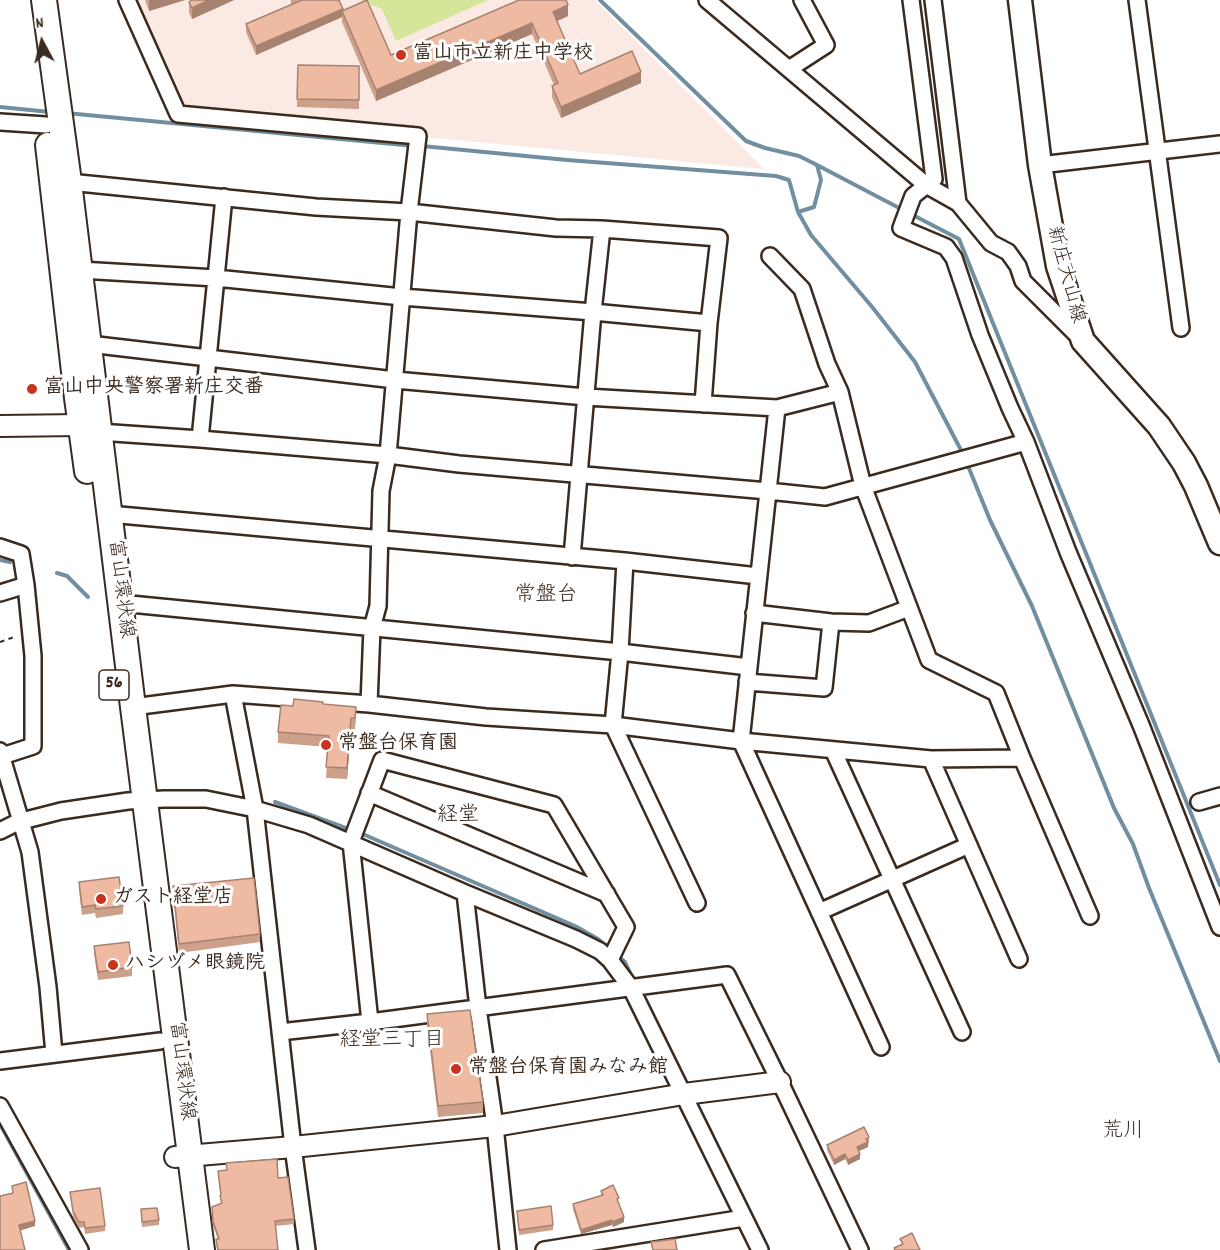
<!DOCTYPE html>
<meta charset="utf-8">
<style>
body{margin:0}
#map{position:relative;width:1220px;height:1250px;overflow:hidden;background:#fff;font-family:Dekko,sans-serif}
canvas{display:block}
.north{position:absolute;left:12px;top:12px;width:60px;height:60px;-webkit-text-stroke:4px #fff;paint-order:stroke;rotate:353deg;font-size:16px;font-weight:700;line-height:24px;text-align:center;color:#3b2a1e}
.north::after{content:'';display:block;margin:auto;width:21px;height:27px;background:#3b2a1e;clip-path:polygon(50% 0,100% 100%,50% 72%,0 100%)}
</style>
<div id="map">
<canvas width="1220" height="1250"></canvas>
<div class="north">N</div>
</div>
<script>
const context = document.querySelector('canvas').getContext('2d');
context.lineJoin = 'round';
function fillPath(path, color) { context.fillStyle = color; context.fill(path, 'evenodd'); }
function strokePath(path, color, width, dash) { context.strokeStyle = color; context.lineWidth = width; context.lineCap = dash ? 'butt' : 'round'; context.setLineDash(dash || []); context.stroke(path); }
function write(font, color, halo, rows, align = 'center') {
  context.font = font + ' Dekko,"Klee One",sans-serif'; context.lineWidth = 6; context.setLineDash([]); context.textBaseline = 'middle'; context.strokeStyle = halo; context.fillStyle = color; for (const [text, x, y, turn = 0] of rows) {
    context.save(); context.translate(x, y); context.rotate((+turn || 0) * Math.PI / 180); context.textAlign = isNaN(turn) ? turn : align; if (halo) context.strokeText(text, 0, 0); context.fillText(text, 0, 0); context.restore();
  }
}
const built = new Path2D(`
 M129,0H595L764,169L178,114Z`);
const green = new Path2D(`
 M360,0H488L396,41L382,9Z`);
const stream = new Path2D(`
 M600,0L746,141L765,148L799,156L817,165L821,180L814,207L798,212
 M0,107L50,112
 M66,113L414,146
 M422,146L567,160L776,176L789,180L798,212L811,235L873,308L915,362L963,454
 M817,165L903,210
 M909,213L959,239L1220,885
 M966,461L990,520L1032,606L1114,808L1133,844L1149,888L1220,1061
 M0,560L10,562
 M57,573L67,576L88,597
 M275,802L351,830
 M358,832L575,926L598,939L611,950
 M617,955L625,962L634,981
 M0,1124L69,1250`);
const path = new Path2D(`
 M0,642L17,636`);
const minor = new Path2D(`
 M127,0L178,114L418,136L409,212L388,455L381,491L378,606L372,628L369,704
 M707,0L926,185L958,203L991,243L1008,252L1018,266L1023,281L1079,337
 M911,0L934,179L913,196L901,228L946,247L954,258L980,335L1010,408L1026,442L1068,552L1141,725L1220,927
 M933,0L958,203
 M1137,0L1181,328
 M789,69L826,45L802,0
 M0,122L46,125
 M1040,165L1220,144
 M69,182L316,207L409,212L556,228L602,229L719,238L709,323L703,404
 M770,256L802,289L827,364L840,392L863,486L929,660L996,693L1022,758L1090,916
 M80,270L216,278L402,297L593,312L709,323
 M89,344L395,380L586,397L777,408L840,392
 M777,408L741,741L881,1047
 M92,430L99,432L200,439L388,455L459,464L768,491L825,497L1026,442
 M200,439L224,197
 M109,514L625,561L758,576
 M0,547L21,554L26,585L33,656V746L2,756
 M572,557L593,312L602,229
 M625,561L620,652L613,725L697,903
 M0,593L26,585
 M120,603L620,652L749,667
 M754,613L831,622L869,623L909,608
 M747,682L824,688L831,622
 M233,694L255,809L293,1147L307,1250
 M133,707L233,694L369,704L486,717L613,725L741,741L931,759L1022,758
 M833,750L962,1032
 M0,751L30,852L48,987L54,1054
 M931,759L1019,959
 M369,793L607,894
 M1199,802L1220,796
 M0,831L18,822L61,811L128,801L164,799H206L255,809L309,825L465,893L576,939L600,951L610,960L631,988L760,1250
 M465,893L478,1008L495,1126L508,1250
 M819,912L969,845
 M370,1022L351,842L382,760L554,805L626,927L610,960
 M280,1032L370,1022L727,975L780,1082L860,1250
 M0,1061L160,1041
 M0,1106L80,1250
 M544,1250L744,1218`);
const tertiary = new Path2D(`
 M0,426L81,425
 M175,1157L293,1147L495,1126L684,1094L780,1082`);
const secondary = new Path2D(`
 M1020,0L1040,165L1058,266L1083,341L1159,426L1184,463L1196,486L1220,543`);
const primary = new Path2D(`
 M44,0L69,182L133,707L202,1250
 M48,145L77,398L87,471`);
const wall = new Path2D(`
 M145,0H185L149,11Z
 M192,0H234L192,19L189,13V2Z
 M291,0H339L343,10L391,55L519,0L568,16L557,21L580,74L641,83L561,118L552,97V86L554,85L532,34L376,101L342,22V17L256,55L246,32V24L291,5Z
 M298,65L359,66V109L297,107Z
 M323,704L356,718L355,729H351L347,779L326,778L328,747L278,743V732L293,706Z
 M79,882L123,906V914L96,918L95,913L82,915L79,890Z
 M173,886L260,934V942L179,953L173,895Z
 M94,946L132,967V976L98,980L94,954Z
 M427,1014L483,1102V1113L438,1117L427,1025Z
 M869,1142L868,1143V1147L859,1151L860,1159L848,1165L845,1159L834,1165L827,1150V1145Z
 M226,1163L278,1178L294,1219V1224L276,1226L278,1250H217L216,1239H218L213,1226L212,1207L221,1204L218,1171H227Z
 M601,1191L618,1203L624,1222L613,1227L612,1225L581,1234L573,1209V1204L601,1196Z
 M70,1192L105,1226V1231L85,1234L84,1227L79,1228L73,1217Z
 M141,1209L159,1220V1225L142,1227Z
 M517,1211L553,1225V1230L519,1235Z`);
const shadedWall = new Path2D(`
 M149,0H185L149,11Z
 M209,0H234L192,19V8Z
 M568,5V16L553,23V12Z
 M343,9L342,17L256,55V46Z
 M532,23V34L376,101V90Z
 M641,72V83L561,118V107Z
 M351,718V729L347,779V768Z
 M869,1137L868,1147L857,1152V1147Z
 M845,1154V1159L834,1165V1160Z
 M860,1154V1159L848,1165V1160Z
 M624,1217V1222L613,1227V1222Z
 M612,1220V1225L581,1234V1230Z
 M35,1221V1226L19,1231V1225Z`);
const building = new Path2D(`
 M192,0H209L192,8L189,2Z
 M302,0H339L343,9L256,46L246,24Z
 M367,0L391,55L519,0H566L568,5L553,12L580,74L632,51L641,72L561,107L552,86L558,83L532,23L376,90L342,11Z
 M298,65L359,66V100L297,99Z
 M294,699L323,702V704L356,707L355,718H351L347,768L326,767L329,736L278,732L281,705L293,706Z
 M119,877L123,906L96,909L95,905L82,907L79,882Z
 M254,878L260,934L179,944L173,886Z
 M129,942L132,967L98,972L94,946Z
 M470,1010L483,1102L438,1106L427,1014Z
 M864,1127L869,1137L866,1139L868,1142L857,1147L860,1154L848,1160L845,1154L834,1160L827,1145Z
 M277,1159L278,1178L288,1177L294,1219L275,1221L278,1250H218L216,1239H219L213,1221L212,1207L222,1203L220,1196L221,1195L218,1171L227,1170L226,1163Z
 M26,1182L35,1221L19,1225L25,1250H0V1196L13,1193L12,1186Z
 M613,1185L619,1198L617,1199L624,1217L613,1222L612,1220L581,1230L573,1204L603,1195L601,1191Z
 M100,1188L105,1226L85,1228L84,1222H79L73,1211L70,1192Z
 M551,1206L553,1225L519,1230L517,1211Z
 M157,1208L159,1220L142,1222L141,1209Z
 M912,1233L920,1250H895L894,1248L903,1244L900,1239Z
 M675,1239L677,1250H653L651,1242Z`);
const markers = [
 [401,55,6,"#c8321e"],
 [32,389,6,"#c8321e"],
 [326,745,6,"#c8321e"],
 [101,899,6,"#c8321e"],
 [113,965,6,"#c8321e"],
 [456,1069,6,"#c8321e"]
];
const shields = [
 [114,685,30]
];
const shieldNames = [
 ["56",114,685]
];
const poiNames = [
 ["富山市立新庄中学校",413,55],
 ["富山中央警察署新庄交番",44,389],
 ["常盤台保育園",338,745],
 ["ガスト経堂店",113,899],
 ["ハシヅメ眼鏡院",125,965],
 ["常盤台保育園みなみ館",468,1069]
];
const streetNames = [
 ["新庄大山線",1064,275,75],
 ["富山環状線",119,589,83],
 ["富山環状線",180,1071,83]
];
const neighbourhoodNames = [
 ["常盤台",546,597],
 ["経堂",458,817],
 ["経堂三丁目",392,1042],
 ["荒川",1123,1133]
];
fillPath(built, '#faeae3');
fillPath(green, '#d5e599');
strokePath(stream, '#728fa1', 4);
strokePath(minor, '#3b2a1e', 20);
strokePath(tertiary, '#3b2a1e', 24);
strokePath(secondary, '#3b2a1e', 27);
strokePath(primary, '#3b2a1e', 28);
strokePath(path, '#3b2a1e', 2, [4.5, 4.5]);
strokePath(minor, '#fff', 15);
strokePath(tertiary, '#fff', 20);
strokePath(secondary, '#fff', 22);
strokePath(primary, '#fff', 24);
fillPath(wall, '#cda08a');
fillPath(shadedWall, '#a78271');
fillPath(building, '#eebaa1');
strokePath(building, '#a78271', 1.5);
for (const [x, y, r, color] of markers) { const dot = new Path2D(); dot.arc(x, y, r, 0, 2 * Math.PI); context.fillStyle = color; context.fill(dot); strokePath(dot, '#fff', 2); }
for (const [x, y, w] of shields) { const box = new Path2D(); box.roundRect(x - w / 2, y - 15, w, 30, 4.5); context.fillStyle = '#fff'; context.fill(box); strokePath(box, '#3b2a1e', 1.5); }
write('bold 18px', '#3b2a1e', null, shieldNames);
write('bold 20px', '#3b2a1e', '#fff', poiNames, 'left');
write('20px', '#3b2a1e', '#fff', streetNames);
write('21px', '#3b2a1e', '#fff', neighbourhoodNames);
</script>
